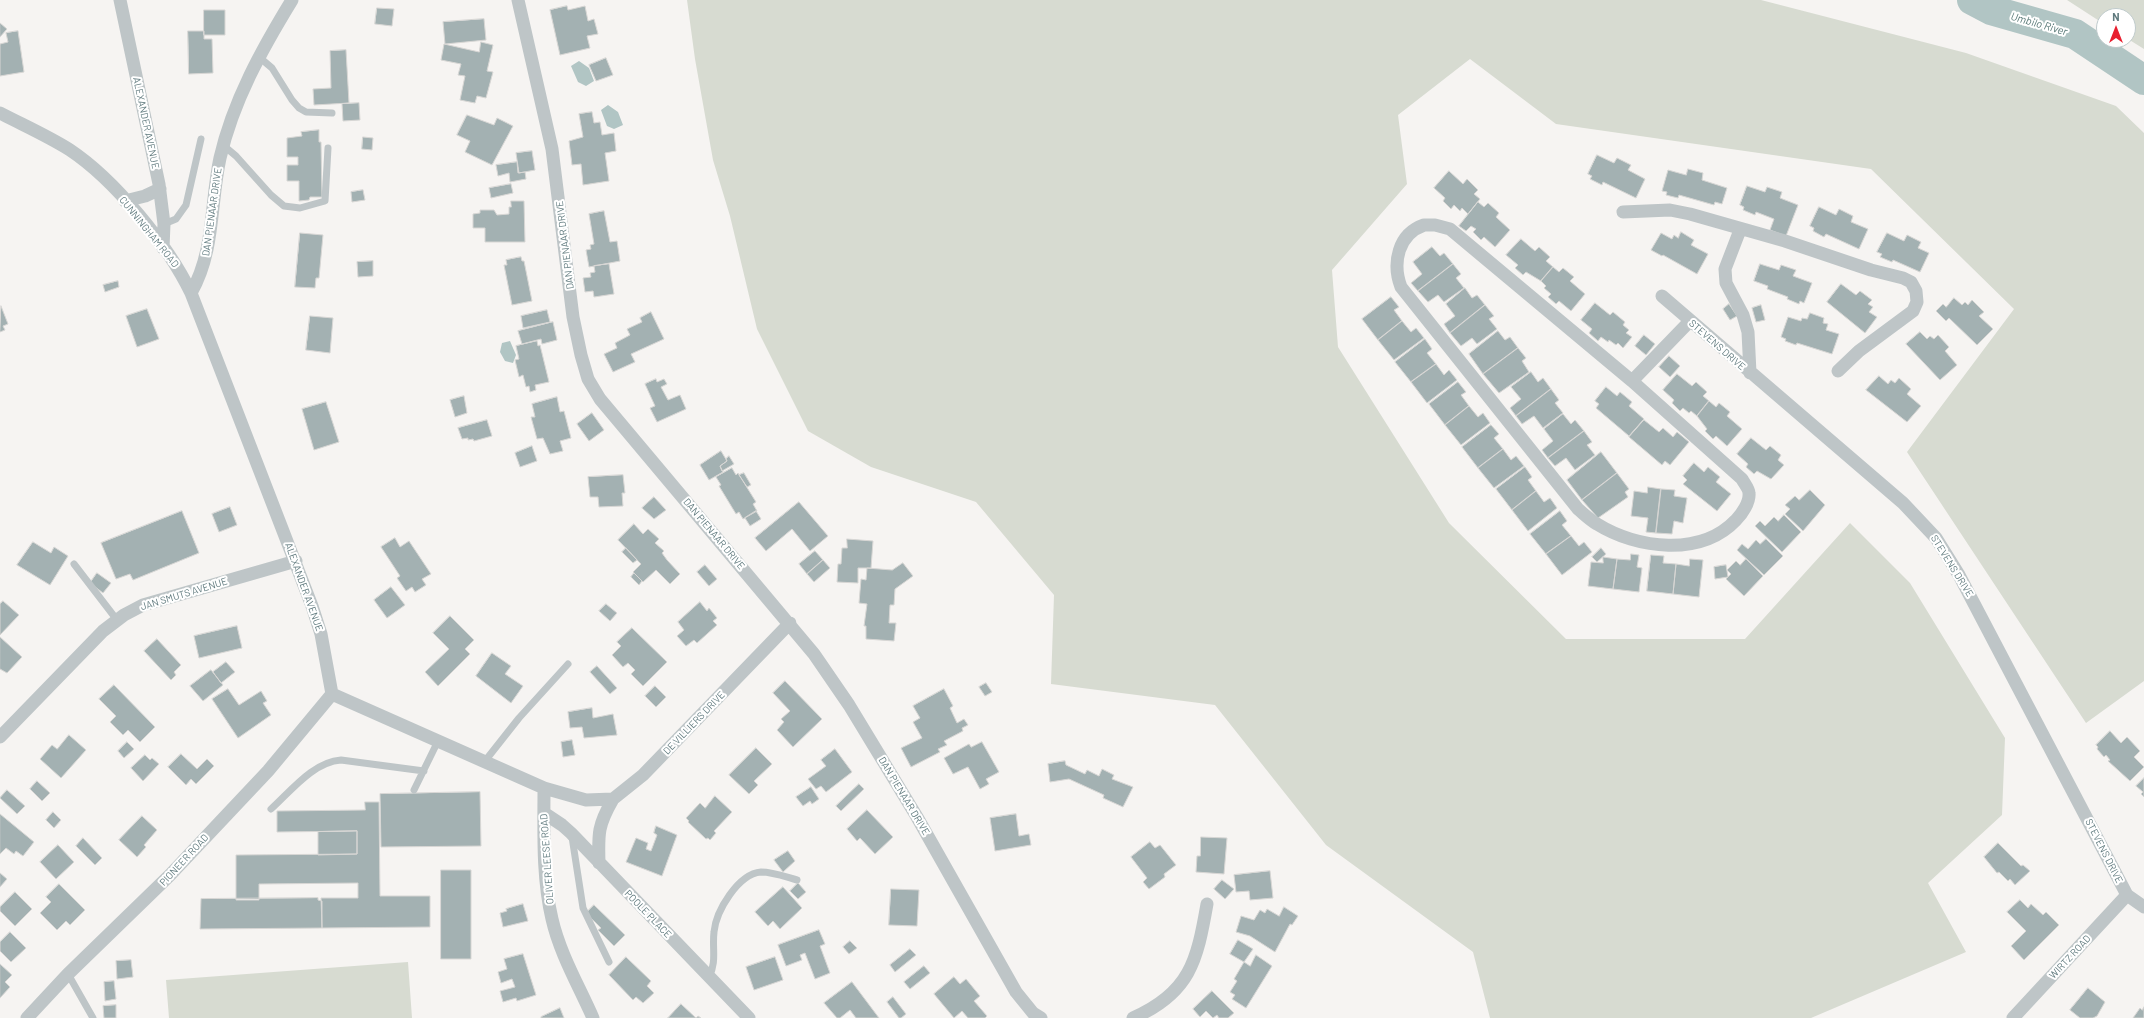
<!DOCTYPE html>
<style>
body{margin:0}
#map{position:relative;width:2144px;height:1018px;overflow:hidden;background:#f6f4f2;font-family:Barlow,sans-serif}
canvas{display:block}
.north{position:absolute;left:2096px;top:8px;width:40px;height:40px;box-sizing:border-box;background:#fff;border:1px solid #bfcacb;border-radius:50%;rotate:0deg;font-size:11px;font-weight:700;line-height:16px;text-align:center;color:#607a7e}
.north::after{content:'';display:block;margin:auto;width:14px;height:18px;background:#e81f2f;clip-path:polygon(50% 0,100% 100%,50% 72%,0 100%)}
</style>
<div id="map">
<canvas width="2144" height="1018"></canvas>
<div class="north">N</div>
</div>
<script>
const context = document.querySelector('canvas').getContext('2d');
context.lineJoin = 'round';
function fillPath(path, color) { context.fillStyle = color; context.fill(path, 'evenodd'); }
function strokePath(path, color, width, dash) { context.strokeStyle = color; context.lineWidth = width; context.lineCap = dash ? 'butt' : 'round'; context.setLineDash(dash || []); context.stroke(path); }
function write(font, color, halo, rows, align = 'center') {
  context.font = font + ' Barlow,sans-serif'; context.lineWidth = 4; context.setLineDash([]); context.textBaseline = 'middle'; context.strokeStyle = halo; context.fillStyle = color; for (const [text, x, y, turn = 0] of rows) {
    context.save(); context.translate(x, y); context.rotate((+turn || 0) * Math.PI / 180); context.textAlign = isNaN(turn) ? turn : align; if (halo) context.strokeText(text, 0, 0); context.fillText(text, 0, 0); context.restore();
  }
}
const green = new Path2D(`
 M687,0H1761L1966,53L2116,106L2144,133V681L2086,723L1907,452L2014,309L1871,169L1556,124L1470,59L1398,115L1407,184L1332,270L1338,347L1449,523L1566,639H1745L1850,523L1910,583L2005,738L2002,815L1928,883L1966,952L1811,1018H1490L1473,952L1326,845L1215,705L1051,684L1054,595L976,502L871,467L808,431L757,329L730,216L713,160L695,59Z
 M2067,0H2144V49L2128,39V16H2104V24Z
 M408,962L412,1018H169L166,980Z`);
const water = new Path2D(`
 M579,61L589,68L594,81L586,86L578,82L571,66Z
 M608,105L618,112L623,125L614,129L607,126L601,110Z
 M510,341L516,355L513,363L505,361L500,352L502,343Z`);
const river = new Path2D(`
 M1972,0L1991,10L2075,34L2144,80`);
const building = new Path2D(`
 M567,6L568,10L585,6L588,21L594,19L598,34L587,36L590,48L560,55L550,10Z
 M377,8L394,9L392,26L375,24Z
 M204,10H225V35H204Z
 M484,19L486,40L445,44L443,22Z
 M0,23L7,29L0,37Z
 M18,31L24,72L0,76V44L8,42L6,33Z
 M188,31H204V39H212L213,73L189,74Z
 M481,42L493,45L487,71L493,72L486,98L477,96L475,103L460,100L465,76L458,75L461,64L441,60L444,44L479,52Z
 M346,50L349,103L314,105L313,89L331,88L330,51Z
 M606,58L613,75L596,81L589,65Z
 M359,103L360,120L343,121L342,104Z
 M592,112L594,123L600,122L602,135L614,133L616,151L605,153L609,181L583,185L581,164L572,165L569,141L583,137L579,114Z
 M467,115L494,125L497,118L513,126L492,165L465,152L470,141L457,135Z
 M319,130V142H321L322,197H310L309,200L299,201V181H287V165H298V157H287V138L302,136L301,132Z
 M363,137L373,138L372,150L362,149Z
 M532,151L535,170L519,173L516,153Z
 M1597,155L1614,163L1617,158L1631,165L1628,170L1645,179L1636,198L1603,182L1602,185L1590,179L1592,176L1588,174Z
 M517,162L518,173L525,172L526,179L510,182L509,173L498,176L496,165Z
 M1688,169L1703,173L1702,180L1727,188L1722,204L1715,202L1714,205L1679,195L1678,198L1666,195L1667,192L1662,191L1668,170L1686,175Z
 M1449,171L1463,184L1467,179L1478,190L1474,194L1480,199L1468,214L1462,208L1460,211L1454,205L1451,209L1443,201L1445,198L1434,188Z
 M511,184L513,193L491,198L489,188Z
 M1747,186L1765,192L1767,187L1782,192L1780,198L1798,205L1786,236L1770,230L1774,219L1756,212L1755,215L1743,210L1744,207L1740,205Z
 M363,190L365,200L352,202L351,192Z
 M511,201H524L525,242H485V228H473V214L480,213V210H494L497,215L509,214V207H511Z
 M1478,202L1484,207L1488,203L1499,213L1496,217L1510,230L1495,247L1484,237L1481,240L1473,232L1476,229L1471,226L1466,231L1459,226Z
 M1819,207L1836,215L1839,209L1853,216L1851,222L1868,229L1859,249L1826,234L1824,237L1813,231L1814,228L1810,226Z
 M604,211L610,242L617,241L620,261L589,267L586,250L591,249L590,245L594,244L589,214Z
 M1681,232L1694,240L1691,245L1708,254L1697,274L1663,255L1662,256L1651,250L1661,233L1672,239L1674,235L1678,238Z
 M300,233L323,235L319,278H316L315,288L295,287Z
 M1887,233L1904,241L1907,235L1921,242L1918,248L1929,253L1920,272L1893,260L1892,262L1880,257L1882,254L1877,252Z
 M1521,239L1535,251L1539,247L1550,257L1546,261L1553,267L1541,281L1526,272L1523,275L1515,268L1518,265L1506,255Z
 M1432,247L1440,256L1444,253L1453,264L1418,291L1411,283L1422,274L1413,262Z
 M521,257L522,261H524L532,301L512,305L504,265H507L506,260Z
 M373,261V276L358,277L357,262Z
 M609,264L614,294L594,297L593,291L585,292L583,278L591,277L590,273L595,272L594,266Z
 M1453,264L1461,274L1456,278L1464,288L1444,302L1438,295L1428,302L1418,291Z
 M1760,264L1779,270L1781,265L1796,270L1793,276L1812,283L1804,303L1800,301L1799,304L1787,299L1788,297L1767,289L1768,286L1754,281Z
 M1553,267L1559,272L1563,268L1574,277L1570,281L1585,294L1571,311L1559,301L1556,304L1548,297L1551,294L1544,288L1546,286L1541,281Z
 M118,281L119,287L105,292L103,285Z
 M1841,284L1856,295L1860,291L1872,300L1868,304L1873,307L1869,312L1877,317L1865,333L1827,302Z
 M1465,288L1472,298L1477,295L1485,305L1450,333L1444,324L1455,316L1446,304Z
 M1391,297L1399,307L1394,310L1402,321L1378,340L1362,319Z
 M1954,298L1962,305L1965,302L1968,305L1972,300L1984,312L1979,316L1993,329L1977,345L1949,318L1946,321L1936,311L1943,304L1946,307Z
 M1595,303L1610,315L1613,312L1625,322L1623,325L1629,330L1626,333L1632,337L1623,348L1618,343L1616,345L1609,340L1608,342L1601,337L1598,341L1589,333L1592,329L1581,320Z
 M1729,304L1737,316L1730,320L1723,309Z
 M1485,305L1494,316L1489,319L1497,329L1477,344L1472,338L1461,346L1450,333Z
 M1761,305L1765,320L1756,322L1752,308Z
 M1,306L8,324L3,326L5,330L0,332Z
 M147,309L159,339L137,347L126,316Z
 M547,310L550,322L523,328L521,316Z
 M651,312L664,339L631,354L635,362L613,372L604,354L617,348L615,343L630,335L627,329L642,322L640,318Z
 M1810,313L1824,318L1823,323L1828,324L1826,330L1839,334L1832,354L1797,343L1796,345L1785,341L1786,339L1781,337L1788,317L1801,321L1802,318L1807,319Z
 M310,316L333,318L330,353L306,350Z
 M1402,321L1411,332L1416,328L1424,338L1394,360L1378,340Z
 M553,322L557,340L542,344L541,339L522,344L518,331Z
 M1498,331L1505,340L1510,337L1518,348L1483,374L1469,354Z
 M1920,332L1927,339L1930,336L1934,339L1938,335L1949,347L1945,351L1957,365L1940,380L1906,344Z
 M1644,335L1655,344L1646,355L1635,346Z
 M1425,339L1432,349L1427,353L1436,364L1411,382L1395,362Z
 M537,341L538,346L540,345L549,382L535,385L536,390L530,392L529,386L526,387L523,375L519,377L515,360L519,359L516,346Z
 M1518,348L1526,358L1522,361L1529,372L1499,393L1483,374Z
 M1669,356L1680,366L1670,377L1659,367Z
 M1436,364L1444,375L1449,370L1457,380L1427,403L1411,382Z
 M1531,372L1538,382L1543,378L1551,389L1516,416L1510,408L1521,399L1511,387Z
 M1677,374L1692,386L1696,382L1707,392L1703,396L1709,401L1697,416L1691,411L1689,413L1683,408L1680,411L1672,403L1674,400L1663,390Z
 M1879,376L1888,384L1891,380L1895,383L1899,378L1911,389L1907,394L1921,406L1907,422L1866,390Z
 M656,379L657,382L664,379L667,384L661,387L668,400L680,395L686,409L657,422L650,408L655,406L645,384Z
 M1458,382L1466,392L1461,395L1469,406L1445,425L1429,404Z
 M1606,387L1617,396L1620,392L1632,402L1629,406L1644,419L1629,436L1596,408L1599,404L1595,401Z
 M1551,389L1559,400L1555,403L1563,413L1543,428L1534,416L1522,424L1516,416Z
 M464,396L467,413L455,417L450,400Z
 M557,397L560,412L564,411L571,438L560,441L563,451L550,454L543,438L537,439L531,417H535L532,404Z
 M1709,401L1716,407L1719,403L1730,412L1727,416L1742,429L1727,446L1716,436L1713,439L1705,431L1707,429L1697,416Z
 M326,402L339,442L314,450L302,409Z
 M1469,406L1478,417L1483,413L1490,423L1461,445L1445,425Z
 M592,413L604,430L589,441L577,424Z
 M1563,414L1571,424L1575,420L1584,431L1548,458L1542,450L1553,441L1544,429Z
 M487,420L492,436L474,441L473,439L468,440V438L462,439L458,428Z
 M1644,420L1659,432L1663,428L1673,437L1677,432L1689,442L1670,465L1665,461L1662,465L1629,437Z
 M1491,425L1499,434L1494,438L1503,449L1478,468L1462,447Z
 M1584,431L1592,442L1587,445L1595,455L1575,470L1566,458L1555,466L1548,458Z
 M1751,438L1766,450L1770,446L1781,455L1778,460L1784,465L1771,479L1757,471L1754,474L1746,467L1748,464L1737,454Z
 M532,446L537,461L520,467L515,453Z
 M1503,449L1511,460L1516,456L1524,466L1494,488L1478,468Z
 M721,451L727,461L720,466L723,472L709,480L700,465Z
 M1601,452L1617,473L1582,500L1567,480Z
 M729,456L734,464L722,471L720,466L727,461L726,459Z
 M1694,463L1704,472L1708,467L1720,477L1716,482L1731,494L1717,511L1683,484L1687,480L1683,476Z
 M1525,467L1532,477L1528,480L1536,491L1512,510L1496,489Z
 M732,468L736,475L738,473L756,502L753,504L757,511L743,519L739,512L736,514L719,486L721,485L716,477Z
 M744,473L751,485L747,487L739,475Z
 M1617,473L1629,489L1625,492L1628,497L1598,518L1582,500Z
 M623,475L625,493H622L623,506L599,507L598,497H590L588,477Z
 M1648,487L1661,489L1656,533L1646,532L1648,518L1631,516L1634,491L1647,493Z
 M1661,489L1675,490L1674,496L1687,498L1683,523L1674,521L1672,534L1656,533Z
 M1810,490L1825,505L1803,531L1785,514L1790,509L1785,505L1795,496L1799,500Z
 M1536,491L1544,502L1550,498L1557,508L1528,531L1512,510Z
 M654,497L666,510L654,519L642,508Z
 M799,502L828,536L810,551L792,529L766,551L755,538Z
 M230,507L237,525L219,532L212,514Z
 M182,511L199,553L133,580L130,574L116,579L101,543Z
 M756,511L761,519L750,526L745,518Z
 M1560,511L1567,521L1562,525L1571,536L1546,554L1530,534Z
 M1784,515L1801,532L1782,552L1755,526L1760,521L1765,526L1774,517L1778,521Z
 M634,524L643,534L648,529L659,539L655,543L664,551L662,553L667,560L680,574L670,584L656,570L643,582L633,572L641,564L618,540Z
 M1571,536L1579,546L1584,542L1592,552L1562,575L1546,554Z
 M395,538L400,547L409,541L431,574L422,579L426,585L415,592L412,587L406,591L397,578L400,576L381,547Z
 M847,539L873,541L871,568H858V583L837,582L838,564H841L842,548H847Z
 M1766,539L1783,556L1764,575L1737,550L1742,544L1748,549L1756,540L1760,544Z
 M33,542L51,553L54,547L68,556L50,585L17,565Z
 M626,548L637,560L633,563L622,552Z
 M1601,548L1606,554L1597,562L1592,557Z
 M815,551L823,560L807,574L799,564Z
 M1631,554L1639,555L1637,567L1642,568L1639,592L1613,589L1617,559L1630,560Z
 M1651,555L1664,556L1663,563L1676,564L1673,594L1647,591Z
 M1603,557L1617,559L1613,589L1588,586L1591,562L1603,563Z
 M1690,559L1703,560L1699,597L1673,594L1676,564L1689,566Z
 M1746,559L1763,576L1744,596L1726,579L1731,574L1727,570L1736,561L1740,565Z
 M823,560L830,568L814,582L807,574Z
 M903,563L913,576L895,589L894,605H890L889,623H896L894,641L866,639V626H864L867,604L859,603L861,579L866,580L867,568L892,570Z
 M705,565L717,579L709,586L697,572Z
 M1726,565L1728,577L1715,579L1714,567Z
 M97,573L111,583L103,593L90,583Z
 M634,573L642,581L639,585L631,577Z
 M391,587L405,605L387,618L374,600Z
 M3,601L19,615L0,635V604Z
 M700,602L707,611L709,608L717,618L713,621L717,625L697,643L694,640L686,646L677,636L684,630L678,622Z
 M606,604L617,613L610,621L599,611Z
 M450,616L474,640L465,649L470,654L438,686L425,672L449,649L433,633Z
 M237,626L242,648L199,658L194,636Z
 M632,628L667,662L643,686L631,674L635,670L628,663L623,667L612,655L621,646L617,642Z
 M0,637L22,657L7,673L0,669Z
 M157,639L181,665L174,672L176,675L171,680L144,651Z
 M492,653L511,666L505,674L523,686L511,703L476,676Z
 M226,662L235,672L221,683L213,672Z
 M597,666L617,688L610,694L590,672Z
 M211,670L223,685L203,701L190,686Z
 M785,681L822,719L793,747L777,730L784,722L781,719L790,711L773,693Z
 M986,683L992,692L985,696L979,687Z
 M114,685L155,727L140,742L128,730L123,735L110,722L116,716L99,699Z
 M655,686L666,697L656,707L645,696Z
 M228,689L239,705L261,691L267,701L263,703L271,715L238,738L212,699Z
 M944,689L953,706L950,708L957,723L964,719L968,725L962,728L963,731L944,741L947,745L938,749L940,752L911,767L901,748L922,738L913,722L920,718L913,706Z
 M592,708L593,718L613,714L617,735L584,738L582,727L570,728L568,712Z
 M2110,731L2121,743L2127,737L2140,751L2134,757L2144,767L2130,781L2108,761L2110,760L2106,755L2104,757L2097,749L2098,747L2096,745Z
 M69,735L86,750L61,778L40,759L52,745L57,749Z
 M572,740L575,755L563,757L561,742Z
 M127,742L134,749L124,758L118,751Z
 M982,742L999,772L986,779L989,784L980,789L968,767L953,774L944,758L969,744L971,747Z
 M756,748L772,764L754,781L758,785L749,794L729,775Z
 M835,749L852,772L826,792L821,786L816,789L808,779L826,766L821,760Z
 M181,754L197,769L207,759L214,766L196,784L191,779L186,785L168,767Z
 M145,755L150,760L152,758L159,764L143,781L131,768Z
 M1065,761L1066,765L1085,774L1087,770L1099,776L1102,769L1114,775L1112,779L1133,787L1123,807L1103,798L1104,795L1069,779L1050,782L1048,764Z
 M2144,778V797L2141,794L2143,792L2136,786Z
 M37,781L50,793L42,801L30,789Z
 M859,784L864,789L841,811L836,806Z
 M811,787L819,799L812,804L810,801L803,806L796,797Z
 M7,790L25,806L17,814L0,798Z
 M480,792L481,846L381,847L380,794Z
 M715,796L732,812L714,831L716,833L710,840L708,838L706,839L688,822L689,821L686,818L700,803L705,808Z
 M365,802H379L380,896H430V927L322,928L321,898H358V883L259,884V900H236V855L357,854V831L277,832V811L365,810Z
 M867,810L893,837L875,854L860,838L857,841L847,829Z
 M53,812L61,820L54,828L46,820Z
 M0,814L34,842L23,856L16,851L14,854L6,848L0,854Z
 M1016,814L1019,836L1029,834L1031,845L995,851L990,818Z
 M142,816L157,830L144,845L146,847L137,857L119,840Z
 M656,826L677,835L662,876L626,862L636,838L648,843L646,849L651,851L657,835L654,833Z
 M357,831V854L318,855V832Z
 M1201,837L1227,838L1224,874L1196,872L1197,856H1200Z
 M83,838L102,858L95,865L76,846Z
 M1150,842L1155,848L1160,845L1176,865L1164,874L1165,877L1149,889L1143,882L1147,878L1131,857Z
 M1998,843L2021,866L2023,865L2030,871L2015,885L2010,879L2008,881L1999,872L1997,873L1984,857Z
 M58,845L74,862L56,879L40,862Z
 M788,851L795,861L783,872L774,860Z
 M441,870H471V959H441Z
 M1270,871L1273,898L1250,900L1249,891L1236,892L1234,875Z
 M0,873L7,879L0,887Z
 M1222,880L1234,889L1225,899L1214,889Z
 M798,883L806,892L798,899L790,891Z
 M59,884L85,910L70,925L66,921L57,930L40,913L51,902L46,897Z
 M783,887L802,908L780,929L773,921L768,926L755,912Z
 M891,889L919,890L917,926L889,925Z
 M15,892L32,909L15,926L0,911V907Z
 M318,898V900L322,901V928L200,929L201,899Z
 M2020,900L2028,908L2031,904L2043,915L2046,912L2059,925L2024,960L2011,946L2026,931L2007,912Z
 M523,904L528,921L503,927L500,913L507,911L506,909Z
 M594,905L625,935L614,946L598,930L601,928L586,913Z
 M1284,907L1298,916L1292,925L1290,924L1275,952L1250,936L1236,932L1241,916L1254,920L1260,910L1265,913L1267,909L1279,916Z
 M819,930L825,944L820,946L830,973L815,979L805,953L800,955L802,960L786,966L778,945Z
 M10,932L26,948L11,962L0,951V942Z
 M1238,940L1253,949L1244,962L1230,954Z
 M850,941L857,948L849,954L843,947Z
 M910,949L916,955L895,972L890,965Z
 M523,954L536,995L517,1001L516,998L503,1002L500,991L515,987L512,979L501,983L498,972L507,969L504,959Z
 M1256,955L1272,966L1246,1008L1232,999L1235,995L1230,992L1237,981L1234,979L1244,962L1250,966Z
 M626,957L651,981L647,986L654,993L643,1003L636,997L633,1000L609,975Z
 M775,957L783,980L754,990L746,967Z
 M131,960L133,977L117,979L116,961Z
 M0,964L12,975L5,982L10,987L0,998Z
 M924,966L930,973L910,989L904,982Z
 M954,977L960,984L966,979L980,996L974,1001L987,1016L985,1018H968L962,1011L954,1018L934,994Z
 M114,981L116,999L105,1001L104,982Z
 M852,982L879,1018H856L850,1010L840,1018H837L824,1003Z
 M2088,988L2105,1002L2097,1016L2093,1018H2080L2070,1010Z
 M1212,991L1234,1013L1228,1018H1219L1217,1015L1213,1018L1206,1011L1200,1017L1193,1009Z
 M893,997L906,1014L901,1018H899L887,1002Z
 M681,1004L696,1018L698,1016L701,1018H668Z
 M116,1005V1018H104L103,1006Z
 M2144,1007V1018H2133L2140,1008L2142,1010Z
 M560,1008L564,1018H541V1017Z`);
const service = new Path2D(`
 M259,57L272,68L292,100L299,108L306,112L332,113
 M224,146L236,156L271,195L284,206L300,208L325,201L328,148
 M164,224L176,219L186,205L201,139
 M74,564L117,620
 M485,761L519,718L568,664
 M414,790L438,741
 M271,809C291,791 313,762 341,760L424,771
 M572,837L583,908L609,962
 M68,974L93,1018
 M709,977C717,962 712,948 714,932C716,911 738,874 761,872C773,872 786,877 797,880`);
const minor = new Path2D(`
 M120,0L159,184L164,224L163,248
 M518,0L552,149L573,317L581,355L588,379L600,399L814,654L849,705L917,817L1016,992L1033,1013L1041,1018
 M0,113C23,125 48,136 70,150C115,180 168,245 191,293L312,606L321,634L332,694L544,788L586,800L613,799L643,775L790,623
 M125,201L145,196L160,189
 M1623,212L1670,210L1690,214L1785,241L1871,270L1903,278L1911,282L1916,291L1917,302L1913,311L1859,351L1838,371
 M1424,225H1435L1450,229L1632,381L1742,479C1744,483 1749,489 1749,493C1750,502 1742,514 1736,520C1701,557 1637,549 1597,524C1590,520 1584,514 1578,509L1401,287C1392,263 1398,234 1424,225Z
 M1740,230L1725,269L1726,283L1743,315L1748,332L1750,373
 M191,293C215,251 210,204 220,158C233,101 262,49 292,0
 M1662,296L1903,503L1936,538L1959,575L2127,895L2144,907
 M1632,381L1690,321
 M0,737L103,631L124,615L143,605L296,561
 M544,788C544,831 542,877 552,919C560,954 579,986 593,1018
 M544,813L562,825L571,833L749,1018
 M599,863C598,833 598,825 613,799
 M27,1018L68,974L170,875L268,771L332,694
 M1133,1018C1190,993 1197,961 1207,904
 M2013,1018L2127,895`);
const streetNames = [
 ["ALEXANDER AVENUE",146,123,78],
 ["DAN PIENAAR DRIVE",212,212,-82],
 ["CUNNINGHAM ROAD",149,232,51],
 ["DAN PIENAAR DRIVE",565,245,-97],
 ["STEVENS DRIVE",1717,345,41],
 ["DAN PIENAAR DRIVE",714,534,50],
 ["STEVENS DRIVE",1952,566,58],
 ["ALEXANDER AVENUE",304,587,70],
 ["JAN SMUTS AVENUE",184,594,-17],
 ["DE VILLIERS DRIVE",694,723,-46],
 ["DAN PIENAAR DRIVE",904,796,59],
 ["STEVENS DRIVE",2104,851,63],
 ["OLIVER LEESE ROAD",547,859,-94],
 ["PIONEER ROAD",184,860,-47],
 ["POOLE PLACE",648,914,46],
 ["WIRTZ ROAD",2070,957,-47]
];
const waterNames = [
 ["Umbilo River",2039,24,16]
];
fillPath(green, '#d7dbd1');
fillPath(water, '#b1c5c4');
strokePath(river, '#b1c5c4', 30);
fillPath(building, '#a3b1b2');
strokePath(building, '#d7d6d4', 1);
strokePath(service, '#bec5c7', 7);
strokePath(minor, '#bec5c7', 13);
write('10px', '#607a7e', '#fff', streetNames);
write('italic 11px', '#5a7a78', '#fff', waterNames);
</script>
